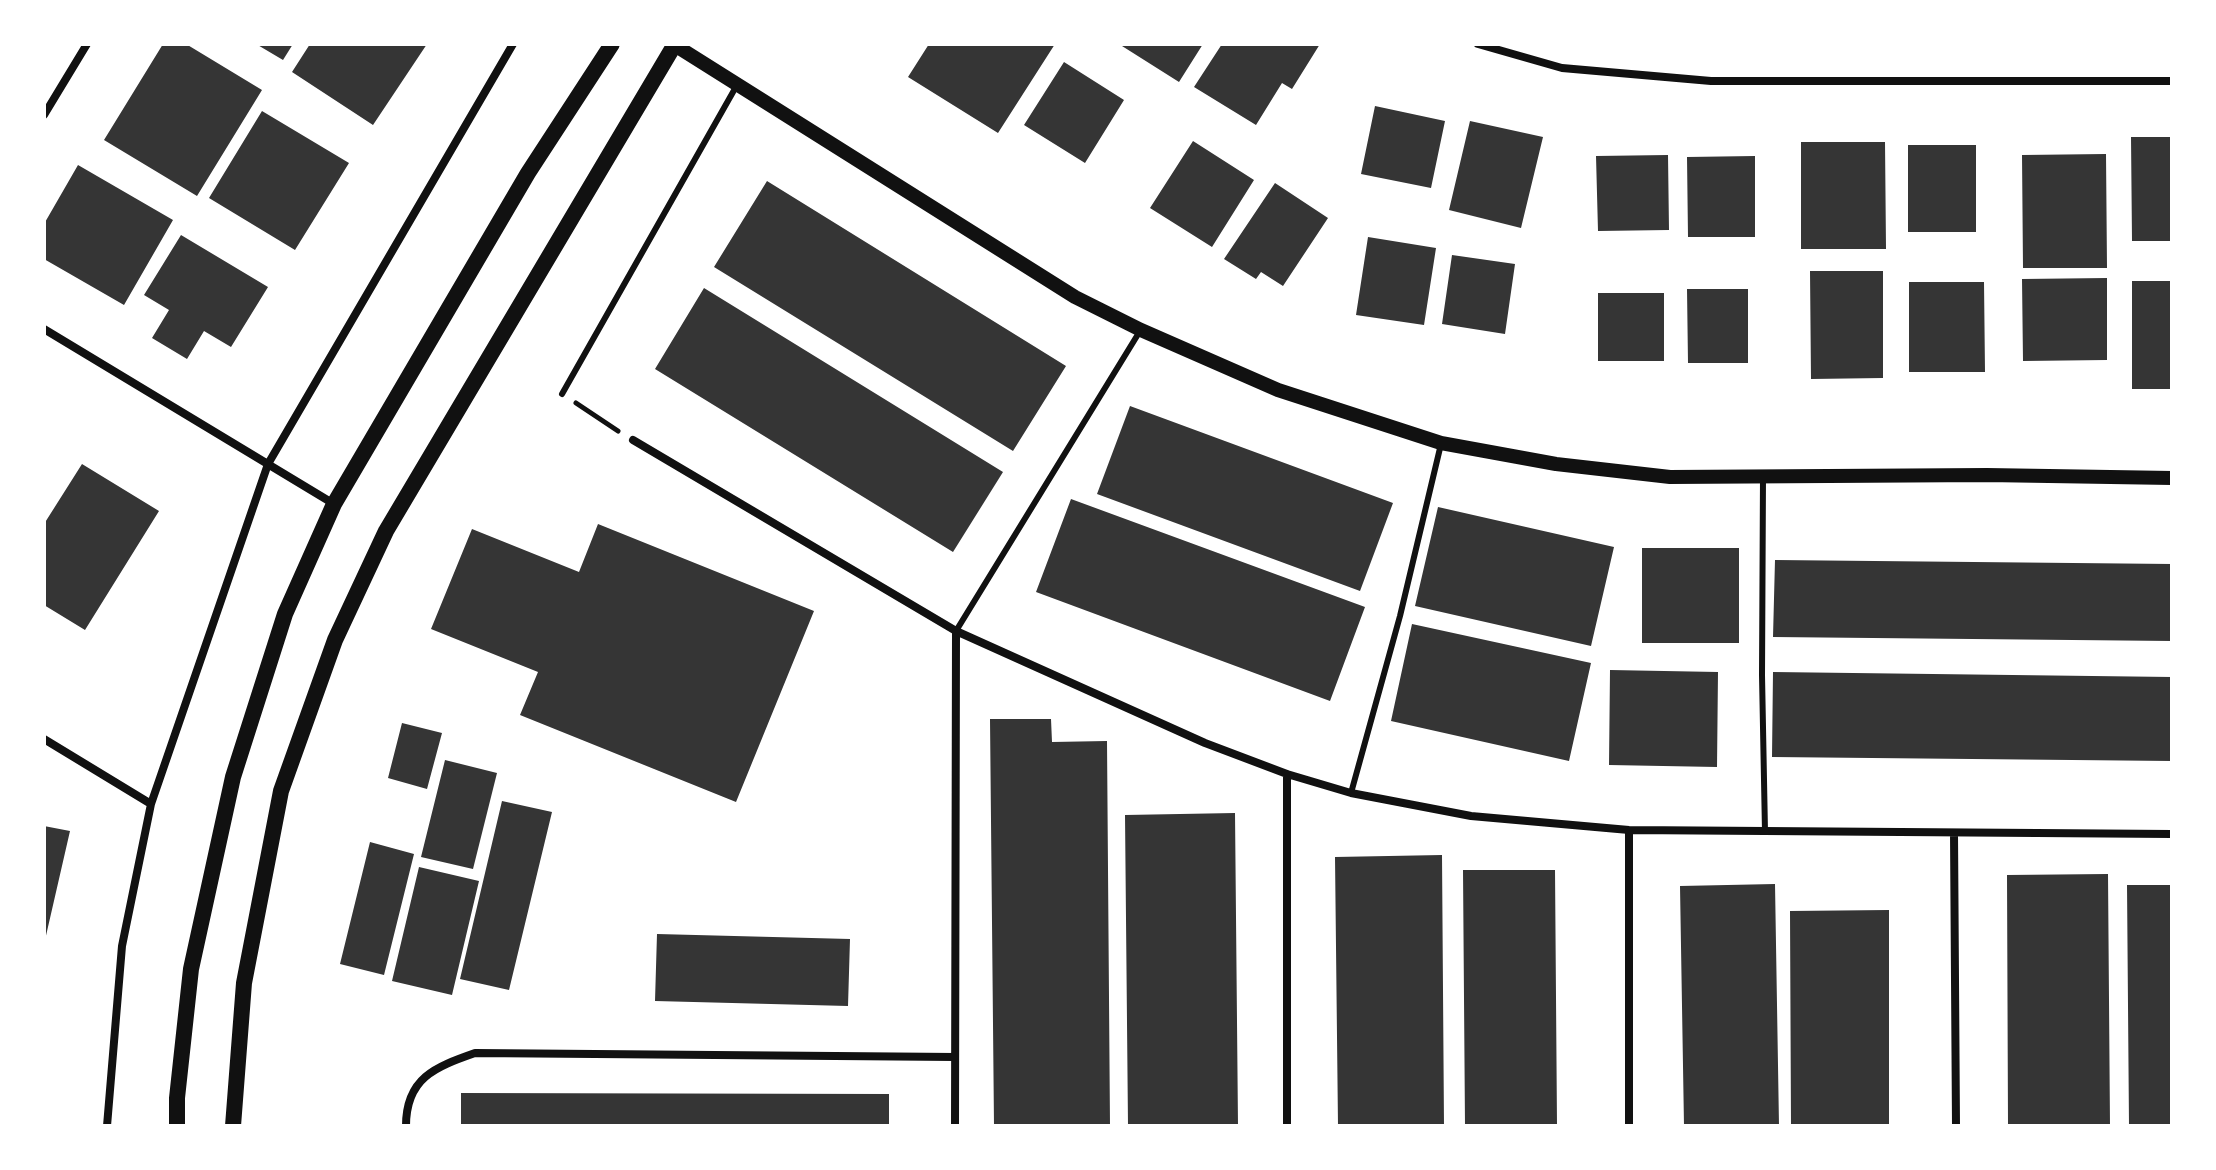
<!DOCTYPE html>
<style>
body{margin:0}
#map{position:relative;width:2216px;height:1170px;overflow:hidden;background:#fff;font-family:"Roboto Serif",serif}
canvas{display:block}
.frame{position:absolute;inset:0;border:46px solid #fff;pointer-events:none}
</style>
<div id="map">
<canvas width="2216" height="1170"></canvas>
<div class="frame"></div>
</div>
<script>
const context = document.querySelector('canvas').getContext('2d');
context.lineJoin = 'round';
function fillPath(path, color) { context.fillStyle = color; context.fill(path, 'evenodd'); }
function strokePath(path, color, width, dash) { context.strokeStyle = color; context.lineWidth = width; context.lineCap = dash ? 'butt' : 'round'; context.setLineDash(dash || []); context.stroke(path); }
const building = new Path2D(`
 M163,44H186L262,90L197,196L104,140Z
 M256,44H293L283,60Z
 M310,44H427L373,125L292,72Z
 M929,44H1055L998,133L908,77Z
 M1123,44H1203L1179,82L1122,46Z
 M1222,44H1320L1292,89L1282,83L1256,125L1194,87Z
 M1064,62L1124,100L1085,163L1024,125Z
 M1375,106L1445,121L1431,188L1361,174Z
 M262,111L349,163L295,250L209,198Z
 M1470,121L1543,137L1521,228L1449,210Z
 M2131,137H2172V241H2132Z
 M1193,141L1254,180L1212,247L1150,208Z
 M1801,142H1885L1886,249H1801Z
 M1908,145H1976V232H1908Z
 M2106,154L2107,268H2023L2022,155Z
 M1668,155L1669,230L1598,231L1596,156Z
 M1755,156V237H1688L1687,157Z
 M78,165L173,220L124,305L44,259V224Z
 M767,181L1066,366L1013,451L714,267Z
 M1275,183L1328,218L1283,286L1261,272L1256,279L1224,259Z
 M181,235L268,287L231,347L204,331L187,359L152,338L169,310L144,295Z
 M1368,237L1436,248L1424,325L1356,315Z
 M1452,255L1515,264L1505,334L1442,324Z
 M1810,271H1883V378L1811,379Z
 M2107,278V360L2023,361L2022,279Z
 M2132,281H2172V389H2132Z
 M1909,282H1984L1985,372H1909Z
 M704,288L1003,472L953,552L655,369Z
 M1687,289H1748V363H1688Z
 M1598,293H1664V361H1598Z
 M1130,406L1393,503L1360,591L1097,494Z
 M82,464L159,511L85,630L44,605V524Z
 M1071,499L1365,607L1330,701L1036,592Z
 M1438,507L1614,547L1591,646L1415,606Z
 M598,524L814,611L736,802L520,715L538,672L431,629L472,529L579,572Z
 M1642,548H1739V643H1642Z
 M1775,560L2172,564V641L1773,637Z
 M1412,624L1591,663L1569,761L1391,721Z
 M1610,670L1718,672L1717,767L1609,765Z
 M1773,672L2172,677V761L1772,757Z
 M990,719H1051L1052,742L1107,741L1110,1126H994Z
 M402,723L442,733L427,789L388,778Z
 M445,760L497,773L473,869L421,857Z
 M502,801L552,812L509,990L460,979Z
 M1235,813L1238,1126H1128L1125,815Z
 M44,826L70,831L45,940H44Z
 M370,842L414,854L384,975L340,964Z
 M1442,855L1444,1126H1338L1335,857Z
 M419,867L479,881L452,995L392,981Z
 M1463,870H1555L1557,1126H1465Z
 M2108,874L2110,1126H2008L2007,875Z
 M1775,884L1779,1126H1684L1680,886Z
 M2127,885H2172V1126H2129Z
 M1889,910V1126H1791L1790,911Z
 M657,934L850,939L848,1006L655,1001Z
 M461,1093L889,1094V1126H461Z`);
const path = new Path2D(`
 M576,403L618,431`);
const service = new Path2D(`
 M562,394L737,85
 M1763,476L1762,675L1765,832
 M956,631L1140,331
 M1351,793L1400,616L1441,444`);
const minor = new Path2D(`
 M1478,44L1562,68L1711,81H2172
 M44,115L87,44
 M44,329L334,504
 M633,440L956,631L1205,743L1287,774L1351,793L1471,816L1629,830L2172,834
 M44,739L151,804
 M1287,774V1126
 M1954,833L1956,1126
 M107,1126L122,946L151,804L268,464L513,44
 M406,1126C406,1078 435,1067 475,1053L955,1057
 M955,1126L956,631
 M1629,1126V830`);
const tertiary = new Path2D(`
 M673,44L1075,297L1141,330L1278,390L1441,443L1556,464L1670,477L1987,475L2172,478`);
const secondary = new Path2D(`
 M177,1126V1098L191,969L233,777L285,614L334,504L528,173L612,44
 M233,1126L244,983L281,791L335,640L386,531L675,44`);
fillPath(building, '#353535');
strokePath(path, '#111', 5);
strokePath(service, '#111', 6);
strokePath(minor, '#111', 8);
strokePath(tertiary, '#111', 14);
strokePath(secondary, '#111', 16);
</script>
